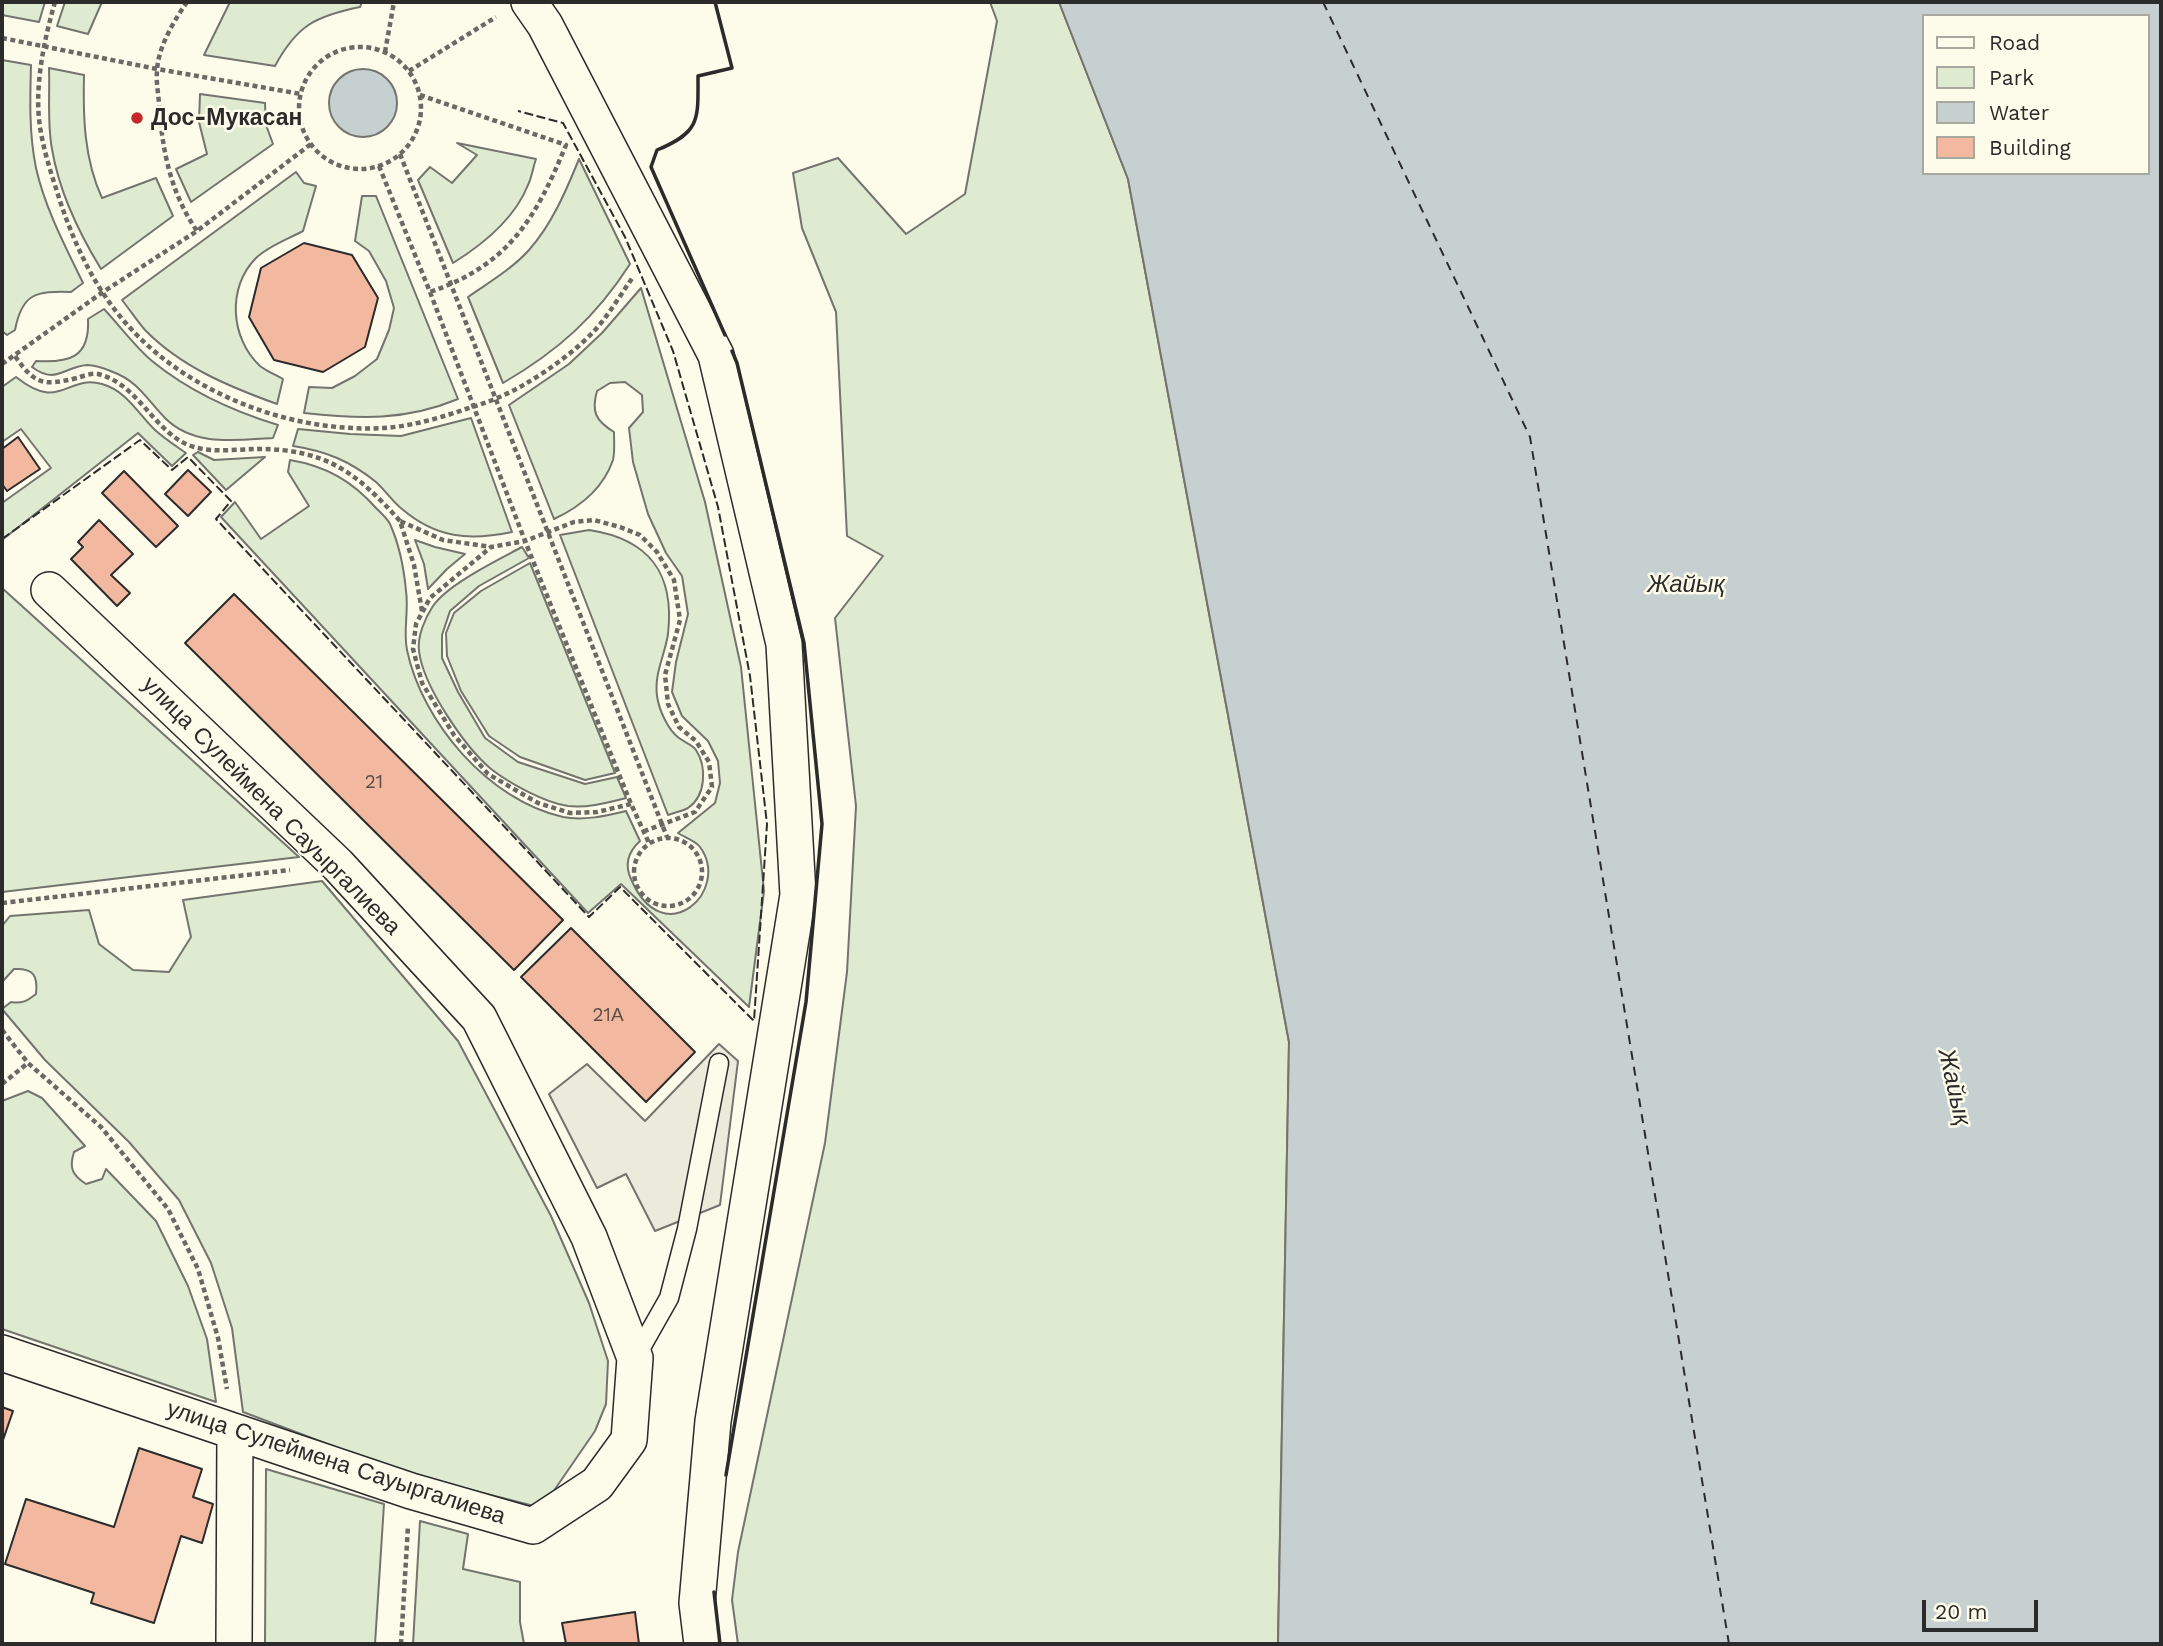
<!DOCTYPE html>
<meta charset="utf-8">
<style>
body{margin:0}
#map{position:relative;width:2163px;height:1646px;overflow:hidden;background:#fdfbea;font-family:"Work Sans",sans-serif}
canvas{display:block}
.frame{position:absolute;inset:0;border:4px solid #2b2b2b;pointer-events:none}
.legend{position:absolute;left:1922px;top:14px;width:228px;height:161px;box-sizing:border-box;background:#fdfbea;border:2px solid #a9a89e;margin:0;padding:9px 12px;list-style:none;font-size:21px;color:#2b2b2b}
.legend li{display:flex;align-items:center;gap:14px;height:35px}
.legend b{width:35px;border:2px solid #a9a89e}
.scale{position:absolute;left:1922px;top:1600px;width:116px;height:32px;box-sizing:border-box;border:4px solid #2b2b2b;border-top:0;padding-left:9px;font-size:21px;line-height:24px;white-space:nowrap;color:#2b2b2b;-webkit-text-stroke:5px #fdfbea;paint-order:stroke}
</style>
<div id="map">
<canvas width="2163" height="1646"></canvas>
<div class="frame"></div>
<ul class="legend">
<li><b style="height:9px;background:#fdfbea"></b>Road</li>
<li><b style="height:19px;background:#deebd1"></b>Park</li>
<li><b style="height:19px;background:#c7d0d0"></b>Water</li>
<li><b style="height:19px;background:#f2b8a0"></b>Building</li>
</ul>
<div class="scale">20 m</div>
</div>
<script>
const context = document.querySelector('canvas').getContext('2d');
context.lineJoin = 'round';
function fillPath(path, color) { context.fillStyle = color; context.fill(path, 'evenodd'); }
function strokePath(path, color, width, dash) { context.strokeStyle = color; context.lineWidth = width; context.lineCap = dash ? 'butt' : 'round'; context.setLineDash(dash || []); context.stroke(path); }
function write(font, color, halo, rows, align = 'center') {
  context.font = font + ' "Work Sans",sans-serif'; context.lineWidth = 5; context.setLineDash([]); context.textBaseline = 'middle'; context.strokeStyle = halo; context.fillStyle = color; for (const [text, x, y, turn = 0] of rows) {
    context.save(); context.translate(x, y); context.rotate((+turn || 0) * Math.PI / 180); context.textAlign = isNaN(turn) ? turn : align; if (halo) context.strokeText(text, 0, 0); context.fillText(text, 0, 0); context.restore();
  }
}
const green = new Path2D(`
 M2,2H45L39,22L2,15Z
 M65,2H102L88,34L57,26Z
 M230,2H362L360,7C316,16 297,25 275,66L204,55Z
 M990,2H1059L1128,179L1289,1042L1278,1644H738L732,1600L738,1552L825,1143L847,972L856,806L835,618L883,556L847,536L836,312L802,228L793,173L838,158L906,234L965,194L997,21Z
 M2,60L31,65C30,100 29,134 36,168C45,208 65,246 83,283L71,292C36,291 22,293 15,330L7,335L2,331Z
 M49,68L84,75C83,117 84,159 102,198L156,178L173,216L101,269C79,233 59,192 52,149C47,123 50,94 49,68Z
 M200,94L265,103L266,125L273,144L191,202L176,169L207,154L199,122Z
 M457,143L536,159C533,167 532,177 528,185C515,218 482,245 453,263L418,180L430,167L452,183L477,155Z
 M579,159L630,264C596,317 558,351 503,383L468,297C488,283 512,269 529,250C552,224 566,191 579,159Z
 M296,172L304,183L316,186L303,231C288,239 268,246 256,258C227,287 230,338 260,366C266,371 276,375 283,379L277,404C230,387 181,367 145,330C137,321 130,310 122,300Z
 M362,196H376L458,399C405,421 360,419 304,413L309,387L332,388L355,376L377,359L389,330L394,308L386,281L369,251L355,241Z
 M641,288L705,502L741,667L764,891L749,1007L621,884L588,913L221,517L235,502L261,539L309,506L288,472L290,460C326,466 352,481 376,508C381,513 387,518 390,524C399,544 404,569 406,591C409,610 403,631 407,650C422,722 488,800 563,817C583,821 606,816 626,811L640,841C628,852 624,864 631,879C663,954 732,891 700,847C696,841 684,837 678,833L715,803L720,783L718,761L708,741L682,716L672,692L676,662L688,614L682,576L666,553L648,514L633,462L629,428L643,412L642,395L625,382L610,383L597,391C591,412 596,421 614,432C614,441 615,452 613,460C603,489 580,507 554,519L509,405L569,364L602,333Z
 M104,309C120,326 135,347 152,361C190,392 232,411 278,425L273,438C236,440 194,447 165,418C148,401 138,381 113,372C106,369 95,365 87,365C63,367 56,385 32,367L36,361C69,363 90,358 88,319Z
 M16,377C61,413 66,374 102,384C127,391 138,414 155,430C165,439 176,446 186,453L172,466L138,433L2,540V503L51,468L21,429L2,442V387Z
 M471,418L512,532C469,541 436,538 402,509C392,501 385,490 376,482C350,461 326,451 293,446L298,429L350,434L401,436Z
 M198,452L214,460L265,457L226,490L193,455Z
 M589,530C649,539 675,573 668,634C665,655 654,673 657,696C659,710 668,730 679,738C684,742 693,745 696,750C707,767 706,796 688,808C682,811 674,813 668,815L560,535Z
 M415,540L435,547L465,554L447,569L428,589L424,564Z
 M522,547L529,558L479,586L450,611L442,635V658L458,692L485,738L518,762L585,784L617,777L626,798C606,803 588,808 568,806C545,803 509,783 491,769C465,747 423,686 419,651C417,637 425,618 433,606C448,584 498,560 522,547Z
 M530,563L615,773L585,780L520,757L489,736L461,691L447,656L446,633L454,613L481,591Z
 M2,588L299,857L2,892Z
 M322,881L458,1041L551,1216L589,1303L608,1361L606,1404L595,1431L542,1508L404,1473L243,1412L232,1328L211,1263L179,1200L129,1142L45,1060L2,1009L11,1002C22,1004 27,1001 36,994C38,976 34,968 14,969L2,982V926L10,916L89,910L99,944L133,970L169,972L191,937L183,900Z
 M28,1091L42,1098L85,1146L74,1152C69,1168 72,1175 86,1184L102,1179L106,1169L156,1221L188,1286L207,1339L216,1402L2,1329V1101Z
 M266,1469L384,1504L375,1644H265Z
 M420,1521L468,1534L463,1569L520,1582V1622L524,1644H413Z`);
const parking = new Path2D(`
 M719,1044L738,1061L720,1205L655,1231L626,1174L597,1188L549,1094L587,1064L645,1121Z`);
const water = new Path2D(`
 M1059,2H2161V1644H1278L1289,1042L1128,179ZM1923,16H2147V173H1923Z
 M329 103a34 34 0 1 1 68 0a34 34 0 1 1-68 0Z`);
const ferry = new Path2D(`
 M1323,2L1530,437L1729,1644`);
const building = new Path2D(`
 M304,243L352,255L378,298L365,347L323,372L274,360L249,317L261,268Z
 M18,437L40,469L7,491L2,484V449Z
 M188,470L211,492L188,516L165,494Z
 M124,471L178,526L156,547L102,493Z
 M99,520L133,554L111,575L130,593L117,606L71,559L83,547L78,542Z
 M234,594L563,920L514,970L185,643Z
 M571,928L695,1052L646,1102L521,977Z
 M2,1407L13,1411L2,1443Z
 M139,1448L202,1469L193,1497L213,1504L202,1543L181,1536L154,1623L91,1603L94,1593L5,1564L26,1499L114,1527Z
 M635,1612L639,1644H566L562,1623Z`);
const path = new Path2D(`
 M55,2C44,40 34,87 40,127C44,153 53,179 61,204C77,251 99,296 134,332C196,397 295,433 384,428C412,426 440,418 466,409C486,403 507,395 525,384C549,370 577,350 596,329C610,313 621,294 633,277
 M187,2C174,21 158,47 157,71C156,81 158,92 159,103C162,149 170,192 197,231
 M2,38L157,69L301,94
 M299 108a61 61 0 1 1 122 0a61 61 0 1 1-122 0Z
 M385,52L394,2
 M409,71L496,17
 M420,95L566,145C536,218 509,265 430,292
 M400,154L667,837
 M379,166L430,292L525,541L631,804L649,843
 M15,356C35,385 43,386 77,378C83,376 91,373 98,374C140,384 154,435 194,447C215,453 238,449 259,449C326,449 357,473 400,521
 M2,364L103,292L197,231L311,144
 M422,611L414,565L400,521L443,540L491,547
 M631,804L597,812L570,813L538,803L488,774L454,735L422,683L413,649L416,624L430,598L491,547L525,541L574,522L594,520L620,527L640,535L657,552L674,580L680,620L665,675L668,704L679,727L696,741L709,762L712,787L695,812L642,832
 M634 872a34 34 0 1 1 68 0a34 34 0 1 1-68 0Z
 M2,903L290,870
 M2,1030L28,1063L101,1127L168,1209L198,1269L218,1338L227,1389
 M2,1084L28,1063
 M401,1644L408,1526`);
const lane = new Path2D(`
 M635,1358L669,1298L687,1229L719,1063`);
const street = new Path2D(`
 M529,2L545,25L716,355L784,644L798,895L713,1421L697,1603L702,1644
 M2,1353L411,1491L533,1526L597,1484L629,1440L635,1358L589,1237L479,1018L338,865L49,590
 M234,1644L235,1432`);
const fence = new Path2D(`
 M2,539L140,440L172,470L188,457L231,501L216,519L589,917L620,887L754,1021L767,824L750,676L718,507L673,351L625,237L563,123L518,111`);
const wall = new Path2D(`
 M715,2L732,68L698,76C698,119 701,132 657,150L651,167L725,335
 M726,1475L806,1002L822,824L804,643L737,363L732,351
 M714,1592L720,1644`);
const markers = [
 [137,118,7,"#c62828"]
];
const numberNames = [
 ["21",374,782],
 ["21А",608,1015]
];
const poiNames = [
 ["Дос-Мукасан",151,118]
];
const streetNames = [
 ["улица Сулеймена Сауыргалиева",271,806,45],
 ["улица Сулеймена Сауыргалиева",336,1463,18]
];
const waterNames = [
 ["Жайық",1686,585],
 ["Жайық",1954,1087,77]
];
fillPath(green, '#deebd1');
strokePath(green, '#74746e', 2);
fillPath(parking, '#eceadb');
strokePath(parking, '#74746e', 2);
fillPath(water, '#c7d0d0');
strokePath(water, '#74746e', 2);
strokePath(ferry, '#2b2b2b', 2, [9, 7]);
fillPath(building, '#f2b8a0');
strokePath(building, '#2b2b2b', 2);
strokePath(lane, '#2b2b2b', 21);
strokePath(street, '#2b2b2b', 38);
strokePath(path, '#6a6964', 4.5, [5, 3.5]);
strokePath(lane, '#fdfbea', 18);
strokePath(street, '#fdfbea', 35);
strokePath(fence, '#2b2b2b', 2, [9, 3.5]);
strokePath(wall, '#2b2b2b', 3.5);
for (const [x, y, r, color] of markers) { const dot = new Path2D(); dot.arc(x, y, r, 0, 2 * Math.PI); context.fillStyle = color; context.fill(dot); strokePath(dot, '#fdfbea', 2.5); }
write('19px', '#5d4e48', null, numberNames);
write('bold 23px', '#2b2b2b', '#fdfbea', poiNames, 'left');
write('23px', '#2b2b2b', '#fdfbea', streetNames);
write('italic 24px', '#2b2b2b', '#fdfbea', waterNames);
</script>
